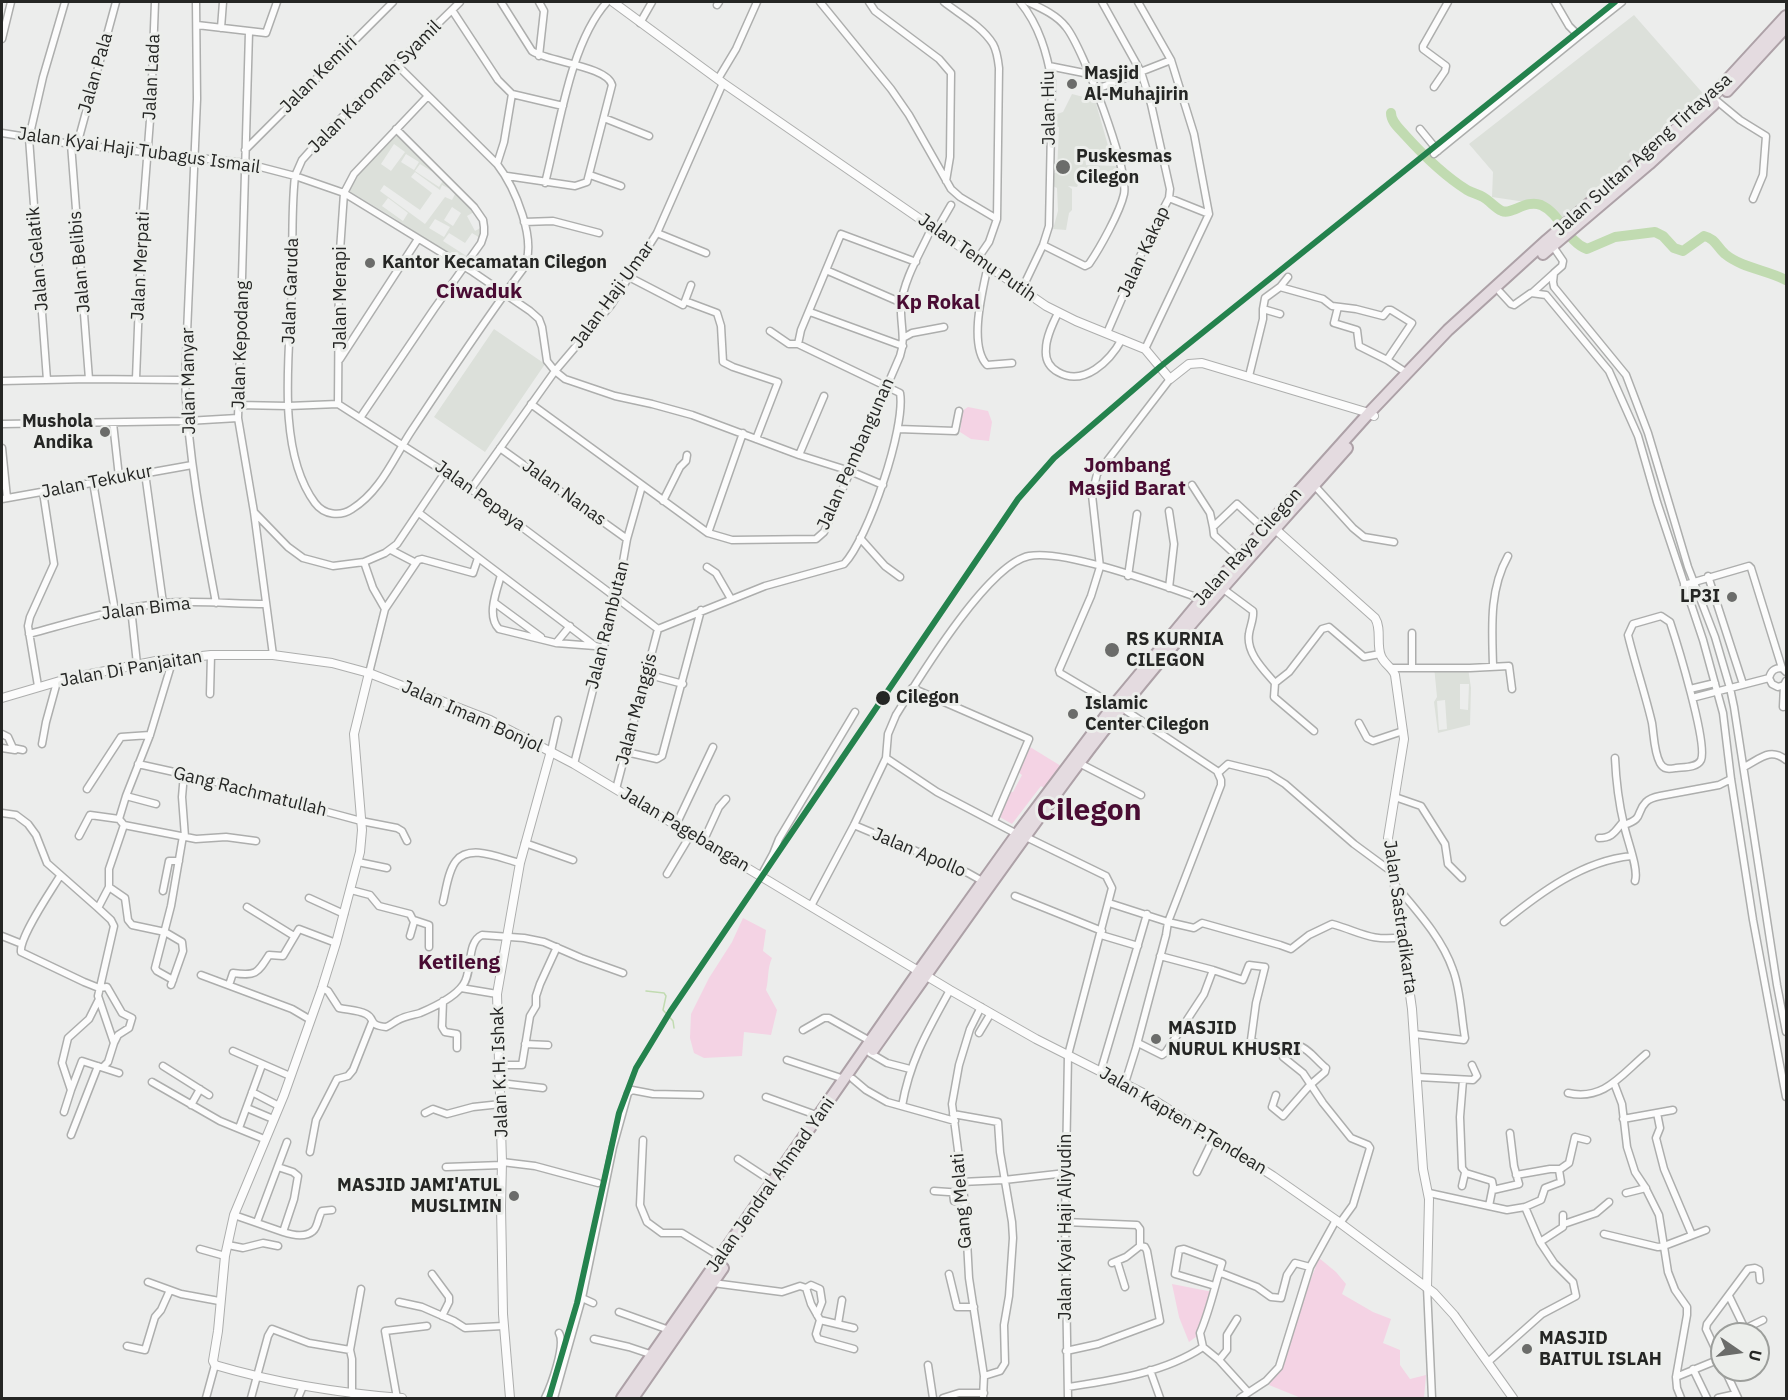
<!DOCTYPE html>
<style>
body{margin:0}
#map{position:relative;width:1788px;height:1400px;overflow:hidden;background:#ecedec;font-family:"IBM Plex Sans",sans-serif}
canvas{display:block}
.frame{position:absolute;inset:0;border:3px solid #252624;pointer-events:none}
.north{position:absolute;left:1710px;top:1322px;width:60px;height:60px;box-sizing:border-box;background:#eceeeb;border:2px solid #9c9e9b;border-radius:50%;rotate:103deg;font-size:16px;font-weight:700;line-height:24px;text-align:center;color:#252624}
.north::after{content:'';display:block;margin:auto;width:21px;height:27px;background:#6b6c6a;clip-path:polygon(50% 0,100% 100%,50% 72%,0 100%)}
</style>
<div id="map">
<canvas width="1788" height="1400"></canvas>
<div class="frame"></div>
<div class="north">U</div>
</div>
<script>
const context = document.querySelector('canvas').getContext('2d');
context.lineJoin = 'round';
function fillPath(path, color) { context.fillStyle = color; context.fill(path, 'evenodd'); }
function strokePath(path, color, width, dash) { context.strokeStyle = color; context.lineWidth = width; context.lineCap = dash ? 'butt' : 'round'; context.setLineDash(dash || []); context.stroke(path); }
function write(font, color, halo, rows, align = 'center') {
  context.font = font + ' "IBM Plex Sans",sans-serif'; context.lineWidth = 6; context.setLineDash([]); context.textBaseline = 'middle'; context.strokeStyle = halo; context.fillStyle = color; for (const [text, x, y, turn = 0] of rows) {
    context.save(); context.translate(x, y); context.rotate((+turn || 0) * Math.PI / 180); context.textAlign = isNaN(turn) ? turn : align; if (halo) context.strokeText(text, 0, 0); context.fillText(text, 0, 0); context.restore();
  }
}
const built = new Path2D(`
 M1634,15L1707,98L1558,226L1546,205L1492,197L1493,172L1469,144Z
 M1072,94L1095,100L1111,156V161L1085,156L1086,165L1118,166L1119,178L1081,179L1077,187L1068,186L1072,189V210L1069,213L1066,230L1053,229L1058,211L1057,188L1050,185V175L1057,172L1059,127L1051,126V116L1063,112Z
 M397,135L449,183L474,210L482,223L484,233L464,265L394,218L349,191L357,174ZM394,144L405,152L391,171L381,164ZM406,154L419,162L414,170L401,162ZM420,164L444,179L439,187L415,171ZM415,172L440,190L442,185L456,192L452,200L445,197L425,224L380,191L384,185L420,210L432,193L411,177ZM388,198L408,213L403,221L382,206ZM452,207L461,213L453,226L444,220ZM474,212L482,227L475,231L467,216ZM435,219L450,227L444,237L429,228ZM449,233L465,243L472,233L480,238L468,257L443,241Z
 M494,329L545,364L485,452L434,417Z
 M1434,666L1468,668L1471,688L1470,725L1438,733L1434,702L1437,697ZM1460,684H1469L1468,710L1460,709ZM1445,700L1447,729L1439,730L1437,701Z`);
const green = new Path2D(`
 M968,407L988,411L992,422L989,441L971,439L960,432L962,411Z
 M1030,747L1061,766L1046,789L1041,786L1012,824L998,816L1008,792H1013L1022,775L1018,772Z
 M743,918L766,930L763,951L772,958C767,969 769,979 766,990L777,1010L771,1035L744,1032L742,1056L704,1058L694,1053L690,1038L691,1014L709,978L732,942Z
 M1319,1258L1336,1272L1346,1284L1342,1294L1373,1312L1391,1319L1383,1343L1400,1350V1365L1410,1379L1426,1375L1424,1398H1301L1269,1385L1285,1359L1304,1297Z
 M1172,1284L1213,1292L1204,1331L1189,1342L1179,1317Z`);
const stream = new Path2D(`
 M646,991L664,993L666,996L663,1010L673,1021L674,1028`);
const river = new Path2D(`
 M1391,113C1391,122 1399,128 1405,135C1424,156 1443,175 1467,190C1472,193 1478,194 1483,197C1490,201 1495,208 1502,211C1512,215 1526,199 1541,205C1561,214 1566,241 1587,249L1615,237L1655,232L1663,236L1674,248L1683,251L1704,236C1716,239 1716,246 1725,254C1742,268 1767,270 1786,280`);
const minor = new Path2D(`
 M196,2L197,99L185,380C188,455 202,529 216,603
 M501,2L532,51C548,62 607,66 612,85L587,182L575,186L507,176
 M820,2L891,89L909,115L951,189L960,197L997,219
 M869,2L875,11L939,59L951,73L950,157L946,181
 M944,2C959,14 982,26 993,44C997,51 998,59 999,68L997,219L989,242L978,258
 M1020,2C1039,25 1047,53 1052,82L1049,226L1043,245L1022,289
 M1028,2C1041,8 1057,15 1066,27C1083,48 1129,169 1124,194C1120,212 1100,248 1089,264L1085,266L1043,245
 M1102,2L1141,72L1151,104L1170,189L1169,198L1148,238L1107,333
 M1138,2L1171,60L1194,134L1209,214L1145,349
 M1555,2L1569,26L1579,36L1622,2
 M717,5L719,2
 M452,10L498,80L512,94L563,106
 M640,23L652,2
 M197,25L266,33L277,2
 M221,28L223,2
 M249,32L238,418L254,512L273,655
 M2,39L11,2
 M539,56L544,11L539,2
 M397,65L497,164C514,186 539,242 523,269C484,321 448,376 412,430C394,457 381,491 352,509C340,517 324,515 315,503C275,449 290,350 292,286C293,249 291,212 295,176L302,160L327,132L460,2
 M1049,66L1089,74
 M718,79L736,49L757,2
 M1434,87L1445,71L1446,66L1423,49V46L1448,2
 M1097,89L1171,60
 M1717,101L1740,120L1766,136L1763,175L1753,199
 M604,118L649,136
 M1420,129L1438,151
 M2,133L71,144L245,163L295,176L344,193L473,272L530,311L539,319L542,327L547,361L555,371L565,379L615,396L652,404L692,415L799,455L850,471L883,485
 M71,144L89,379
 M77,145L116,2
 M245,150L393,2
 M1434,154L1579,36
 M497,164L504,142L512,94
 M590,175L621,186
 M545,183C559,129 570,43 607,2
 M1169,198L1209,214
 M524,222L553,221L599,233
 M936,231L951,205
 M657,233L706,253
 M1552,245L1563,261L1562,266L1554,273L1553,282L1554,287L1626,375L1648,433L1688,567L1715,637L1730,688L1734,707L1777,985L1786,1032
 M988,265C983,289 968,345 987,365L1012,363
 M826,270L902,303
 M629,277L683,305L685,301L717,313L721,326L723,362L733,367L778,382L756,439
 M1280,287L1288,277
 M1500,292L1511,304L1514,305L1531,293L1546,295L1609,371L1638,436L1657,502L1703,640L1723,713L1731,779L1753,920L1786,1097
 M1532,293L1553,274
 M685,301L691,285
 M1338,307L1334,323L1357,330L1359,346L1387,360
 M1263,309L1265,298L1280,287L1323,299L1332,306L1356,309L1383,316L1388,310H1391L1412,323L1387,360L1407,373
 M810,312L903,346
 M1058,313C1053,323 1046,337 1046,349C1045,359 1049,367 1058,372C1084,387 1110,361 1122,339
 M903,338L912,333L944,327
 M798,344L801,330L841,234L916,262
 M340,359L418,239
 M1249,376L1263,319V309L1280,314
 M136,379L142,224L151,107L155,2
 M47,380L29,138L43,77L65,2
 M2,381L89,379L185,380
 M338,404L471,489L658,629
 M338,404L339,265L344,193L354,174L427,97
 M531,404L708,533L732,540L816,539L824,532L827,525L900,356C906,339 900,323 901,305C904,278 921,252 932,227
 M238,405L288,406L338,404
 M360,418L434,309L481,243L484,234V227L483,220L474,207L396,129
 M113,423L119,477
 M2,424L187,421L238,418
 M898,429L955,431L959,411
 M2,448L7,498
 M500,448L627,539
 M799,455L824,396
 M145,473L163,603
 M93,482L115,611
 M1192,485L1210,513L1213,527L1237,504L1264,529
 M1314,485L1353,528L1364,537L1394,542
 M471,489L555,371L611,305L657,233L723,83
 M2,499L192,465
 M663,501L680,467L686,461L687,455
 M1169,511L1174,544L1169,588
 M254,512L288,547L303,558L333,566L364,562L385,553L397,544L446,471
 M419,513L595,646L603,648
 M1213,527L1214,535L1238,557
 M708,533L743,433
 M860,538L885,566L900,577
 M391,550L416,563
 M364,562L373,588L385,609
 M707,567L716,573L731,599
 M501,575C497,590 486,616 499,629L556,643L595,646
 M1128,576L1137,514
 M1708,576L1743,684
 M1684,585L1749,566L1751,568L1782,668
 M1222,588L1253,611C1254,619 1250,626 1249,634C1246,653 1264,670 1275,683L1274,697L1314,731
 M495,603L541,637
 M131,608L137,664
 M1661,616L1670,622C1677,643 1708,744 1701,760C1697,768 1684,767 1676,768C1669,769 1664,770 1660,763C1654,752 1654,736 1652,723C1645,693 1635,664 1628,635L1633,624Z
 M658,629L765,586L844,564C868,539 906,427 900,393L798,344H789L770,331
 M1412,633V668
 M29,634C74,622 118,608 164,603C198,600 232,604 266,604
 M556,643L570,626
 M1493,665C1492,628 1489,590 1508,556
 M1392,668H1470L1509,666L1512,689
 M369,673L385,609L418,560L422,559L473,573L478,558
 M646,674L683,684
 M1769,678C1771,671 1774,668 1782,668L1786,672
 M1769,678L1772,684L1778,687L1784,685L1786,681
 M1275,683L1289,672L1322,629L1329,627L1364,657L1380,654
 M38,686L28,626L30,617L54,564L43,492
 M912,688L1029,739L994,821
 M1690,689L1715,683
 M210,694L211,655
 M1692,698L1769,678
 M1114,705L1060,673L1059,670L1091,596L1100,567L1092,495L1097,474L1170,379
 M1783,707L1784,685
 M1359,723L1367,738L1373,741L1403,731
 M2,734L8,737L13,748L23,750
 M42,744L46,722L57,682
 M2,748L15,750
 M551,751L558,720
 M626,752L657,759L662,756L701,610
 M1615,758C1616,781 1619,804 1624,825C1627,840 1639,869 1635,881
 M1079,763L1141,795
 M138,764L201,778L361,821L397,828L402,831L407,841
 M574,764L617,596L627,539L642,486
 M1744,767C1760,759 1770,747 1786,760
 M1218,773L1228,764L1269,774L1285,784L1354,844L1392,872
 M184,774L182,797L185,837
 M87,789L121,737L150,735
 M616,789L658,629
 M126,796L156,804
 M1395,797L1421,806L1445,844L1448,864L1462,878
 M2,813L16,815L28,824L36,835L47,863L98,908
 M124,825L196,839L226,837L256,841
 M676,825L713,747
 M854,825L968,873L984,882
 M1624,825C1645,818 1635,813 1646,802C1650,798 1655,797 1660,796L1719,785L1731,779
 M1017,834L937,792L886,758L888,734L896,715C919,678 988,564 1029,556C1066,549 1164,586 1202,599
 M79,836L90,815L119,819
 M1026,837L1106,876L1112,888L1068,1055L1065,1222L1068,1398
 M1599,838C1613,838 1615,831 1623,822
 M703,842L719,807L726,799
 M525,843L573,860
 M358,862L387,868
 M667,874L691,834
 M60,876C51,891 19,937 21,952L84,982L99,988L107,987L122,1013L132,1018L129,1028L118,1035L114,1043
 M761,876L773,854L779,839L855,712
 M1396,886C1417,911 1442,938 1453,970C1461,991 1461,1016 1465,1038L1464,1040L1414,1034
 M351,890L370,895L379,906L410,914L414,922L410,936
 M163,891L169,861H179
 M1015,896L1102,931
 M309,898L344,914
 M443,902C446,890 448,871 456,861C470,843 502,859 520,863
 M1109,903L1168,922L1221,785V780L1217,771L1122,708
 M811,906L854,825L886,758
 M247,907L294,936
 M414,920L429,925V947
 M1504,922C1541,892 1583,861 1631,856
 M1101,935L1138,946
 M2,936L22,944
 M1213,970L1243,980L1249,965L1265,967L1256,1003L1251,1040C1265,1051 1284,1042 1299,1046C1308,1048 1318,1062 1326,1068L1325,1072L1310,1085L1283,1116L1272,1107L1276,1095
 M201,975L292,1009L309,1019
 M173,980L157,971L155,968L171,906L183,836
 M171,985L183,951L182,942L165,932L132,925L128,920L125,898L109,887V869L124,825L119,819L126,796L150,735L173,659
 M229,985L233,973C256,976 257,974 269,955L283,956L299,929L336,943
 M322,988L328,991L339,1008C348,1010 358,1010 366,1014C376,1019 367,1025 386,1027C391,1025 394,1022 398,1020C405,1016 413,1015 420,1013C434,1007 454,998 463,985C473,972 466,942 482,935L524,938L544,942L581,958L623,973
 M461,988L497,994
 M443,1001L442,1027L445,1032L457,1034V1048
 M981,1007L970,1029L959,1065L952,1104L965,1204L969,1278L984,1376L983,1398
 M803,1030L824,1018H829L870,1041
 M979,1033L991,1013
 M1138,1043L1162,1055L1166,1052L1204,994L1213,970L1160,956
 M525,1044L548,1045
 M1285,1046L1283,1057L1303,1073L1323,1103L1351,1138L1368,1145L1370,1148L1353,1205L1340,1223
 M233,1051L290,1076
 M870,1053L887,1063L910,1069
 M787,1060L844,1079
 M499,1065H522L530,1016L536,1006V996L540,984L557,947
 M163,1066L209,1095
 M103,1067L108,1062L114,1043L98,996L114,926L111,920L98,908L109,887
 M1101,1070L1147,914
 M1418,1077L1473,1080L1477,1076L1472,1065
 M853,1079L866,1090L887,1102L955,1121
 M1463,1080L1460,1117L1462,1168L1466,1173L1492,1181L1493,1186L1489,1206
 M152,1082L220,1121L264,1139
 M500,1083L543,1088
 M1125,1083L1136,1048L1166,935L1168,922L1194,928L1202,923L1280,945L1291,949L1309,935L1332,924C1361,932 1370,942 1403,937
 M1614,1083L1622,1104L1627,1147L1635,1172L1645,1187L1659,1215L1668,1272L1675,1290L1687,1307V1315L1676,1377L1677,1388L1681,1398
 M71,1090L82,1061L119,1073
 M252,1092L279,1106
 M1568,1093C1604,1101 1621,1075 1646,1054
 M766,1097L819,1116
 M191,1105L200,1089
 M902,1106C910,1060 928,1030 950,990
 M247,1108L273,1119
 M64,1112L71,1090L62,1063L68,1038L89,1019L98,1001
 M425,1113L433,1109L447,1114L473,1107L501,1104
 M1657,1113L1660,1128L1656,1138L1664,1169L1692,1235
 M953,1114L998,1122L1000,1152L1012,1222L1013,1238L1009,1296L1004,1325L1005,1363L1000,1371L984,1376
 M1623,1119L1673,1110
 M239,1128L262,1065
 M71,1135L98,1066
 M643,1140L640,1205L647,1222L662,1233H682L721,1257
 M310,1152L316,1120L337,1079L348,1076L353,1070L372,1022
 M738,1159L773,1182
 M502,1162L535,1166L598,1183
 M446,1167L502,1165
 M1197,1172L1213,1139
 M1516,1175L1550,1169H1559
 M961,1182L1004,1180L1066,1173
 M1462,1186L1465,1173
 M1493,1190L1519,1184L1514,1166L1510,1133
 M934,1191L963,1193
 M953,1193L954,1201L964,1202
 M1429,1193L1507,1210L1525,1207L1541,1200L1545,1188L1561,1182L1559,1170L1569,1163L1575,1137L1587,1140
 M1626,1193L1646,1188
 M1525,1207L1540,1242
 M234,1215L283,1232L294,1199L298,1176L293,1172L278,1167
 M257,1222L287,1142
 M1065,1222L1137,1225L1140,1229V1246
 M1564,1224L1596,1213L1609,1202
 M283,1232C292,1235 305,1238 313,1231C318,1227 318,1217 322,1211L332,1210
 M1604,1234L1658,1247L1664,1246L1706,1230
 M228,1245L243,1248L263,1243L278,1246
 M200,1249L225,1256
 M1117,1261L1125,1287
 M1112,1263L1126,1257L1140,1246
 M1221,1273L1257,1287L1271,1297L1281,1298L1287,1275L1295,1263L1310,1267
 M432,1274L449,1297V1302L442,1316
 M949,1274L957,1307H974
 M148,1282L181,1294L219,1301
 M713,1283L782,1292L800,1286L806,1288L811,1304L820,1320L854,1328
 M1215,1286L1175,1274L1179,1250L1184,1249L1222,1263C1215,1285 1210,1310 1200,1333L1203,1347L1219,1360L1248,1392
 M1427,1287L1432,1398
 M806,1288L811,1285L820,1289L822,1302L817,1315
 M1729,1296L1745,1329
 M582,1298L593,1303
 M399,1302L422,1307L454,1321L465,1328L503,1326
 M619,1312L669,1330
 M820,1320L816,1334L818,1339L854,1349
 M838,1324L842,1300
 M1734,1334L1763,1320
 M594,1339L629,1347L653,1355
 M127,1346L145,1350L155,1317L161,1310L170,1290
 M350,1350L361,1289
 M1066,1351L1098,1344L1160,1321L1147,1251L1145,1247L1140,1246
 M1219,1360L1227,1350V1335L1237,1319
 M1488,1362L1542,1314L1576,1296L1573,1282L1554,1263L1540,1242L1563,1227V1215
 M1722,1363L1706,1329L1707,1324L1748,1269L1755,1268L1759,1270L1760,1280
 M928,1365L933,1398
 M1693,1369L1707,1398
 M1150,1370L1160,1398
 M1725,1370L1738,1398
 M1676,1377L1720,1359
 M1068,1387C1113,1380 1164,1373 1203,1347
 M206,1398L215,1365
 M251,1398L268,1336L272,1329L309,1343L350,1350L352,1359V1394
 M298,1398L303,1386
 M397,1398L385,1331L427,1326
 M545,1398C551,1386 566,1345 559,1333
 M554,1398L582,1298L613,1147L628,1093L632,1090L653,1094L700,1095
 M943,1398L959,1393H984
 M1240,1398L1266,1381L1279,1367L1310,1267L1336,1220
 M1718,1398L1736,1394`);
const tertiary = new Path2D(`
 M613,2L723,83L1046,306L1076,321L1145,349L1170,379L1189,364L1202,363L1369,413L1374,416
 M1273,527L1375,618C1382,629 1376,644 1381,656C1384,664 1392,667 1395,675L1404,739L1388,838L1412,1009L1423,1169L1429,1199L1427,1287
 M369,673L354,734L362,830L360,852L336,943L322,988L284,1095L234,1215L225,1256L218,1331L213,1361L215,1365C276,1383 338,1393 402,1398
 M2,698L70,678L156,661L211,655H273L332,663L369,673L490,720L574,764L950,990L1036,1039L1143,1093L1273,1176L1336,1220L1434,1293L1454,1315L1513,1398
 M510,1398L503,1314L501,1206L502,1162L497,994L520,863L551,751`);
const trunk = new Path2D(`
 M1727,91L1786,27
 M1543,254L1649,164L1714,104
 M873,1050C941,954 1009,857 1079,763C1162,652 1256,551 1347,448
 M622,1398L919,971L1017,834L1114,705L1202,599L1369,413L1448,330L1547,240L1707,102L1786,16
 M633,1398L723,1268`);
const rail1 = new Path2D(`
 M549,1398L577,1303L619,1113L636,1068L670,1012L1018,499L1054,458L1161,366L1615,2`);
const markers = [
 [1072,84,6,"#6b6c6a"],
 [1063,167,8,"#6b6c6a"],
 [370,263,6,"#6b6c6a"],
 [105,432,6,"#6b6c6a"],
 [1732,597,6,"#6b6c6a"],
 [1112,650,8,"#6b6c6a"],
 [883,698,8,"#252624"],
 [1073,714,6,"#6b6c6a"],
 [1156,1039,6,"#6b6c6a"],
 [514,1196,6,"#6b6c6a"],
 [1527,1349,6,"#6b6c6a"]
];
const streetNames = [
 ["Jalan Pala",96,73,-74],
 ["Jalan Kemiri",319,75,-45],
 ["Jalan Lada",152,77,-87],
 ["Jalan Karomah Syamil",375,87,-45],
 ["Jalan Hiu",1049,108,-91],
 ["Jalan Kyai Haji Tubagus Ismail",139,151,8],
 ["Jalan Sultan Ageng Tirtayasa",1643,155,-42],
 ["Jalan Kakap",1144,252,-65],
 ["Jalan Temu Putih",977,258,35],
 ["Jalan Gelatik",38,259,-95],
 ["Jalan Belibis",80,262,-95],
 ["Jalan Merpati",141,266,-87],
 ["Jalan Garuda",291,291,-88],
 ["Jalan Haji Umar",613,295,-54],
 ["Jalan Merapi",341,298,-90],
 ["Jalan Kepodang",241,345,-88],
 ["Jalan Manyar",189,381,-91],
 ["Jalan Pembangunan",856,454,-66],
 ["Jalan Tekukur",97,482,-11],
 ["Jalan Nanas",564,493,36],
 ["Jalan Pepaya",480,496,36],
 ["Jalan Raya Cilegon",1248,547,-48],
 ["Jalan Bima",146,609,-7],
 ["Jalan Rambutan",608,625,-76],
 ["Jalan Di Panjaitan",131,669,-10],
 ["Jalan Manggis",637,709,-75],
 ["Jalan Imam Bonjol",472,717,24],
 ["Gang Rachmatullah",250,792,14],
 ["Jalan Pagebangan",685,830,31],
 ["Jalan Apollo",919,853,23],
 ["Jalan Sastradikarta",1400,917,82],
 ["Jalan K.H. Ishak",500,1072,-92],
 ["Jalan Kapten P.Tendean",1183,1121,31],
 ["Jalan Jendral Ahmad Yani",771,1185,-55],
 ["Gang Melati",962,1201,-95],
 ["Jalan Kyai Haji Aliyudin",1066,1227,-90]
];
const poiNames = [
 ["Masjid",1084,74],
 ["Al-Muhajirin",1084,95],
 ["Puskesmas",1076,157],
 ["Cilegon",1076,178],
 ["Kantor Kecamatan Cilegon",382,263],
 ["Mushola",93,422,"right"],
 ["Andika",93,443,"right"],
 ["LP3I",1720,597,"right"],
 ["RS KURNIA",1126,640],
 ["CILEGON",1126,661],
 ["Islamic",1085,704],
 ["Center Cilegon",1085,725],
 ["MASJID",1168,1029],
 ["NURUL KHUSRI",1168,1050],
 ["MASJID JAMI'ATUL",502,1186,"right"],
 ["MUSLIMIN",502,1207,"right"],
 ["MASJID",1539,1339],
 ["BAITUL ISLAH",1539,1360]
];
const stopNames = [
 ["Cilegon",896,698]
];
const neighbourhoodNames = [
 ["Kp Rokal",938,303],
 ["Jombang",1127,466],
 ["Masjid Barat",1127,489]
];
const quarterNames = [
 ["Ciwaduk",479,292],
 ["Ketileng",459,963]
];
const townNames = [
 ["Cilegon",1089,811]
];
fillPath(built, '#dce0da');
fillPath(green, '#f4d3e4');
strokePath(stream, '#c1dbb1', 1.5);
strokePath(river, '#c1dbb1', 10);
strokePath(minor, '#adaead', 9);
strokePath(tertiary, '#adaead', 10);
strokePath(trunk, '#ada1a7', 14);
strokePath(minor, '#fcfcfc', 6);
strokePath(tertiary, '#fcfcfc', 8);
strokePath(trunk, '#e4dbe0', 10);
strokePath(rail1, '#24824d', 6);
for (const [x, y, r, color] of markers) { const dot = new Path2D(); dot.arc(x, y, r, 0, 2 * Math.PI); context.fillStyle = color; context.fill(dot); strokePath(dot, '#eceeeb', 2); }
write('18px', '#252624', '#eceeeb', streetNames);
write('bold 18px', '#252624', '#eceeeb', poiNames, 'left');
write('bold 18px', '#252624', '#eceeeb', stopNames, 'left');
write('bold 20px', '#490c33', '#eceeeb', neighbourhoodNames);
write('bold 21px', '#490c33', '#eceeeb', quarterNames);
write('bold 30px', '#490c33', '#eceeeb', townNames);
</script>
